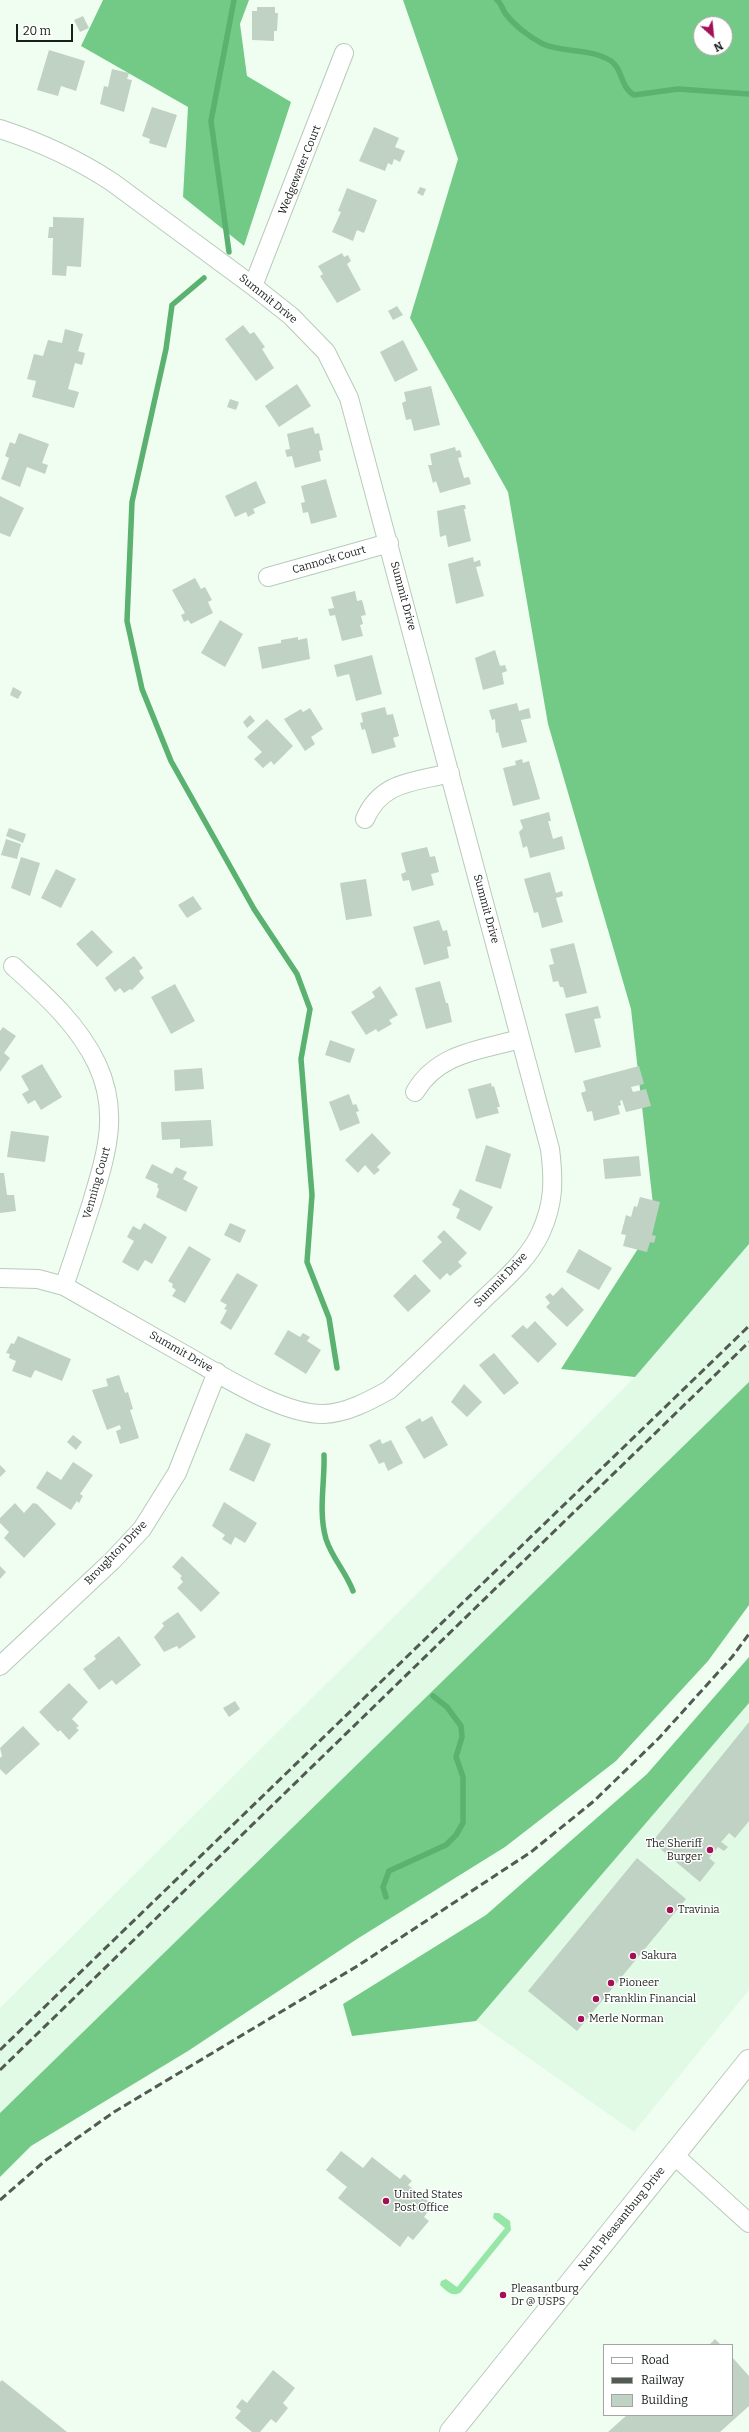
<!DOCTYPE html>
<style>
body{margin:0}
#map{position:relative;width:749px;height:2432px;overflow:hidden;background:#f0fef2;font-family:Bitter,serif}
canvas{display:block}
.legend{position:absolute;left:603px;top:2344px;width:130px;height:72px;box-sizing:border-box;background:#fff;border:1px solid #a3a5a3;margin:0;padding:5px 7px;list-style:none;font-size:12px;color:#181f1a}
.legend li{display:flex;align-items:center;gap:8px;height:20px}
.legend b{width:20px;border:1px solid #a3a5a3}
.north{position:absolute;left:693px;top:16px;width:40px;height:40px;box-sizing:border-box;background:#fff;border:1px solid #a3a5a3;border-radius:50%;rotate:153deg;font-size:11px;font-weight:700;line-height:16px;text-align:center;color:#181f1a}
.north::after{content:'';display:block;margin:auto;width:14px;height:18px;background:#a21156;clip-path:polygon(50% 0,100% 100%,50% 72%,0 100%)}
.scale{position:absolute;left:16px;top:24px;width:57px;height:18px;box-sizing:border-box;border:2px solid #181f1a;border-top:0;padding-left:5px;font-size:12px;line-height:14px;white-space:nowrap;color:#181f1a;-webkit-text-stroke:3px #fff;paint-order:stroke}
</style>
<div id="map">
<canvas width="749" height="2432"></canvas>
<ul class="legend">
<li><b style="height:5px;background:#fff"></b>Road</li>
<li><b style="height:5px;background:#515a53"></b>Railway</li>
<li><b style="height:11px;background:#c0d2c3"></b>Building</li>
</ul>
<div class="north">N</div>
<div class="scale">20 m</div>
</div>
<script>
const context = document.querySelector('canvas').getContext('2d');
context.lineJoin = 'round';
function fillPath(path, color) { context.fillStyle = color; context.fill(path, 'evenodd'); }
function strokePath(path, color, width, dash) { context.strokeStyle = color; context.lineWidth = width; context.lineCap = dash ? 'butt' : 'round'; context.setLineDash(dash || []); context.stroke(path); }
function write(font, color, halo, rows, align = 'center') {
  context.font = font + ' Bitter,serif'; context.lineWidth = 3; context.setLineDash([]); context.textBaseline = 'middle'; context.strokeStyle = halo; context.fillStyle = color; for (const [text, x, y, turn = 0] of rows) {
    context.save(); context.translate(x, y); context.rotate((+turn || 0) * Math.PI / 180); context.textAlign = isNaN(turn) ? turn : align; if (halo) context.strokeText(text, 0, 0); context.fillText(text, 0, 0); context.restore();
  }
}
const built = new Path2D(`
 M749,1244V1382L0,2113V2008L635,1377Z
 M749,1703V1990L634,2132L476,2021Z`);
const green = new Path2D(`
 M494,2213H499L510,2221L511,2230L461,2292C453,2298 446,2291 440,2285L441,2281L446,2279L457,2287L505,2228L493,2218Z`);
const forest = new Path2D(`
 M103,0H249L240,24L247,76L291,102L244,246L183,197L188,107L81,46Z
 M403,0H749V1244L635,1377L561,1369L655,1222L631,1009L548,724L508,492L410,318L458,159ZM701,24H725V48H701Z
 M749,1382V1605L708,1661L616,1761L505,1847L357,1939L188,2051L31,2146L0,2177V2113Z
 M749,1657V1703L476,2021L352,2036L343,2004L486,1915L647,1774Z`);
const stream = new Path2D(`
 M497,0C501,3 502,8 505,13C514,25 529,37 543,44C563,53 591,48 611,61C623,69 620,87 634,95L678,89L749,94
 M229,252L211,121L234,0
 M204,278L172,305L166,349L132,502L127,621L142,689L171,761L254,909L297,974L310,1009L301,1059L312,1195L307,1262L329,1318L337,1368
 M324,1455C325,1482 318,1511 326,1539C332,1558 346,1572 353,1591
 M386,1897L383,1887L389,1871L446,1845L456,1835L463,1823V1777L456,1757L462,1737L461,1726L447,1707L433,1696`);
const building = new Path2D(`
 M257,7H275V13H278L277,31H274V41L252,40V11H257Z
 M83,16L89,28L80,32L74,20Z
 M49,50L85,61L76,91L61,86L58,96L37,90Z
 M112,69L129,73L127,79L132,80L124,112L100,104L104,86L108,87Z
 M152,107L177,115L166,148L149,143L150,139L142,136Z
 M374,127L399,138L395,147L405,151L400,162L394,159L392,165L388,163L385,171L359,161Z
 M420,187L426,189L423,196L417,193Z
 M347,188L377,200L364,233L357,230L353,241L332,232L341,212L338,211Z
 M53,217L84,218L81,267L67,266L66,276L52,275L53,238H48L49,227H53Z
 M342,253L344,257L348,255L351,261L347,264L361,290L337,303L320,276L323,274L318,266Z
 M397,306L403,315L393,320L388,311Z
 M243,325L250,334L254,332L265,347L262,349L274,368L256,381L225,339Z
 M65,329L83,334L78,351L85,353L82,365L75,363L68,389L79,392L74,408L32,397L36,381L27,379L34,354L43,356L48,340L62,343Z
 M403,340L418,370L395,382L380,352Z
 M297,384L311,406L279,427L265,406Z
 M431,386L440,425L414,431L411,419L406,420L402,403L406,401L404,392Z
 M230,399L239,402L236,410L227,407Z
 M313,427L315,434L319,433L323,450L319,451L321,461L295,468L292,456L287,457L285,450L290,449L287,434Z
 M19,433L49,444L42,463L48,465L45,474L27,467L20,487L1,479L9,458L5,456L10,442L15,444Z
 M455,447L456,451L460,450L462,457L458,458L464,478L469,477L471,484L440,493L436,481L433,483L428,465H432L430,454Z
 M326,479L337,517L311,524L308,512L303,513L301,503L305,502L301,486Z
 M256,481L266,503L253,509L255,513L248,517L246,512L235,517L225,496Z
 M0,496L24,508L10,537L0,533Z
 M462,505H465L466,509H464L471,541L448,547L446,535L440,537L437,511Z
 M473,557L474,562L480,560L481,566L476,567L484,596L456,604L448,564Z
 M195,578L201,589L205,587L212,600L208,602L213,613L191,624L188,620L184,622L181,615L185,613L172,590Z
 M355,591L357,601L362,600L366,615L361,616L363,624L360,625L363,636L342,641L335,615L330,616L328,609L334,608L331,597Z
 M220,620L243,634L225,667L201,653Z
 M298,637V640L307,638L310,659L262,669L258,647L281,643V640Z
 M495,650L500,666L505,665L507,671L502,673L504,684L483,690L475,658Z
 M372,655L382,694L356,701L349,674L337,677L334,665Z
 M13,687L22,692L18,699L10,695Z
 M517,703L519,711L529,708L531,718L521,720L527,742L502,748L498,732L496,733L495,719L492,720L489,710Z
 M385,707L387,715L393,714L399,736L393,738L396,747L372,754L365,729L362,730L360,723L363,722L361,713Z
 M310,708L323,729L311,737L315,744L305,751L284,719L301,709L303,712Z
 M250,715L255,721L247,728L243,722Z
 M267,719L293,746L274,765L271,761L263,768L254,759L262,752L247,737Z
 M522,759L523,763L529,761L540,799L513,806L503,768L516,765L515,761Z
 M549,812L551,821H548L553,839L562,836L565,849L530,858L527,846L523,848L519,832L523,828L520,820Z
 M9,828L26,834L23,843L6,836Z
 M6,839L21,844L17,859L1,855Z
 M427,847L430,857L435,856L439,872L431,874L434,885L412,891L409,880L403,881L401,874L406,872L401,853Z
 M21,857L40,863L30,896L11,888Z
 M56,869L76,879L61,908L41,898Z
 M550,872L556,893L562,891L563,896L556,898L563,922L542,928L538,912L534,913L524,879Z
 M366,879L372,916L346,920L340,883Z
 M193,896L202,909L187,918L178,905Z
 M439,920L443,931L447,930L451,946L447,947L449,958L424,965L413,927Z
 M92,930L113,952L97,967L76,944Z
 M574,943L587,993L566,998L563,987H560L558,981L553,982L549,965L554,964L550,949Z
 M134,956L143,968L139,971L144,978L132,990L130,989L124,993L120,988L115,992L105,978Z
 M440,981L446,1003H448L452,1022L426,1029L415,988Z
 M175,984L195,1021L171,1034L151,997Z
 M380,986L398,1015L389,1020L392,1024L378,1032L376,1029L366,1035L351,1012L375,997L372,992Z
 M598,1006L601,1018L594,1019L601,1047L575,1053L565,1014Z
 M3,1027L16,1036L4,1053L10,1058L0,1072V1031Z
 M330,1040L355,1049L350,1063L325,1055Z
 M42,1064L62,1097L41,1110L35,1100L28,1104L22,1094L29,1090L21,1076Z
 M639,1066L644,1084L631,1087L633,1092L646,1089L651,1106L626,1112L622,1100L620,1101L621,1105L618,1106L620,1114L594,1121L592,1111L587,1112L581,1093L586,1091L583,1081Z
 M202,1068L204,1089L175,1091L174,1070Z
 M491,1083L492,1087L494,1086L500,1107H497L499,1113L476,1119L468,1089Z
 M349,1094L353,1105L356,1104L359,1111L356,1112L360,1123L340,1131L329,1102Z
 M211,1120L213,1146L180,1148V1139L162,1140L161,1122Z
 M11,1131L49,1136L45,1162L7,1157Z
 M372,1133L391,1153L377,1167L380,1170L374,1175L365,1165L358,1173L345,1160Z
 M486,1145L511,1154L501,1189L475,1181Z
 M639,1156L641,1176L605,1179L603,1159Z
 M152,1164L172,1174L176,1167L187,1172L183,1179L198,1187L186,1212L156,1197L159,1189L157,1187L158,1184L145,1178Z
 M0,1173H4L7,1195H14L16,1211L0,1213Z
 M460,1189L493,1207L480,1231L456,1218L460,1209L452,1205Z
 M640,1197L660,1202L652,1235L656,1236L654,1243L650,1242L647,1252L623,1246L626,1235L621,1234L626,1215L631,1217L634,1206L637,1207Z
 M144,1223L167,1237L152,1264L145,1260L138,1271L122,1262L134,1241L127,1237L133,1226L140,1230Z
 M230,1223L246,1230L240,1243L224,1235Z
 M444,1230L467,1253L458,1262L462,1266L450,1276L447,1273L440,1280L422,1261L442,1242L437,1237Z
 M189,1246L211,1259L185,1303L172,1296L176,1290L172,1287L173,1284L168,1281Z
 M579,1249L612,1268L599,1290L566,1272Z
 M237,1273L258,1285L231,1330L220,1323L227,1310L224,1309L227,1305L220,1301Z
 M415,1274L431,1291L408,1312L393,1296Z
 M562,1287L584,1310L567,1327L546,1307L550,1303L545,1297L550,1293L553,1296Z
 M535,1321L557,1344L538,1363L511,1336L523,1325L527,1329Z
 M288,1330L300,1337L303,1333L310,1337L307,1341L321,1350L306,1374L274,1354Z
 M18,1336L71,1359L62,1381L35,1370L31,1378L12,1371L16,1361L9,1358L10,1354L6,1353L11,1343L14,1344Z
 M494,1353L519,1383L504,1395L479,1365Z
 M119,1375L125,1393L128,1392L133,1409L130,1410L139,1438L120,1444L116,1431L121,1429L120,1425L107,1430L92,1390L108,1386L106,1379Z
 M464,1384L482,1402L467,1417L451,1402Z
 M432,1416L448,1445L424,1459L405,1427L420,1418L422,1422Z
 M246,1433L271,1444L254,1482L229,1470Z
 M73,1435L82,1442L76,1450L67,1442Z
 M380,1439L382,1444L391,1440L403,1463L388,1471L384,1462L379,1464L369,1445Z
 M73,1462L93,1475L80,1494L83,1496L79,1503L77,1501L71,1510L36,1488L47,1471L61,1480Z
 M0,1465L6,1471L0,1477Z
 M224,1502L257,1523L245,1543L235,1537L231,1545L222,1539L225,1535L212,1526Z
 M15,1503L24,1513L33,1503L37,1504L56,1524L24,1558L4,1538L9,1532L0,1523V1518Z
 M182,1556L220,1593L201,1612L177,1588L183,1582L180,1578L182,1576L172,1567Z
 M0,1566L6,1572L0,1579Z
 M178,1612L196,1637L179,1649L177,1646L164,1652L154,1637L164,1626L162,1623Z
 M119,1636L141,1665L116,1685L112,1680L99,1690L83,1669L96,1659L94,1656Z
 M69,1683L88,1702L72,1719L79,1726L76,1728L79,1730L69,1740L60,1730L58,1732L39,1712Z
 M235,1701L240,1709L229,1717L223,1708Z
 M749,1722V1821L735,1838L729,1833L721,1842L728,1847L724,1851L718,1847L709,1858L715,1863L700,1882L652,1842Z
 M23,1726L40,1744L6,1775L0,1769V1758L2,1756L0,1748Z
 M637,1858L686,1899L577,2031L528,1991Z
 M341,2151L363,2168L372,2157L400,2179L404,2174L412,2181L408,2185L433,2205L424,2217L429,2221L413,2240L408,2236L400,2247L338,2198L347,2187L326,2170Z
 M715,2339L721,2345H709Z
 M732,2357L749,2376V2406L720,2432H608L627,2415H732Z
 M273,2370L295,2388L283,2403L288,2408L276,2423L271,2419L260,2432H252L235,2418L241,2411L236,2407L242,2399L247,2403Z
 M2,2380L67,2432H0V2382Z`);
const street = new Path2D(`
 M0,129C40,142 77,159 112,182L253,286L291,316L326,352L349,398L550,1149C554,1181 554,1203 541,1232C528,1261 501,1282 479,1304C449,1333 420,1362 389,1390C369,1401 347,1413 324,1414C281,1415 218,1373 180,1352C142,1330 103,1308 64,1286L38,1279L0,1278
 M253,286L344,53
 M268,577L389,543
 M365,819C381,781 415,782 450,773
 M13,966C45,995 78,1024 97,1064C120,1113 106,1154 92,1202C83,1230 74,1258 64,1286
 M415,1092C438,1053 480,1050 520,1039
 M0,1666L112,1561L142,1529L177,1473L217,1372
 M674,2155L749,2223`);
const secondary = new Path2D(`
 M451,2432L749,2061`);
const rail = new Path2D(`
 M0,2050L749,1326
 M0,2070L749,1342
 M0,2200L46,2160L114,2112L359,1965L531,1852L594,1801L659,1738L732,1657L749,1634`);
const markers = [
 [710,1850,4,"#a21156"],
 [670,1910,4,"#a21156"],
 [633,1956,4,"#a21156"],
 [611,1983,4,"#a21156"],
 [596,1999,4,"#a21156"],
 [581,2019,4,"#a21156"],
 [386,2201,4,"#a21156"],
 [503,2295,4,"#a21156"]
];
const streetNames = [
 ["Wedgewater Court",300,170,-68],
 ["Summit Drive",268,299,39],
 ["Cannock Court",329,560,-16],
 ["Summit Drive",403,596,75],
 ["Summit Drive",486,909,75],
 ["Venning Court",97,1183,-74],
 ["Summit Drive",501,1280,-46],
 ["Summit Drive",181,1352,30],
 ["Broughton Drive",116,1553,-46],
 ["North Pleasantburg Drive",622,2219,-51]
];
const poiNames = [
 ["The Sheriff",702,1844,"right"],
 ["Burger",702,1857,"right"],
 ["Travinia",678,1910],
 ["Sakura",641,1956],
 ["Pioneer",619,1983],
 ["Franklin Financial",604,1999],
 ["Merle Norman",589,2019],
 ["United States",394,2195],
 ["Post Office",394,2208],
 ["Pleasantburg",511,2289],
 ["Dr @ USPS",511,2302]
];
fillPath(built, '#e1fae5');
fillPath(green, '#96e6a7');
fillPath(forest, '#73ca87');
strokePath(stream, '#5ab170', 5.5);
fillPath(building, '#c0d2c3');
strokePath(street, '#b8cabb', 20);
strokePath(secondary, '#b8cabb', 24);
strokePath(street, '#fff', 18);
strokePath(secondary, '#fff', 22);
strokePath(rail, '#515a53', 3, [8, 4]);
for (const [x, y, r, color] of markers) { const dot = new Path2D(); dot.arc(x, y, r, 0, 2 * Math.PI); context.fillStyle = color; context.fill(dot); strokePath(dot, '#fff', 1.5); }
write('11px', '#181f1a', '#fff', streetNames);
write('11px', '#181f1a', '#fff', poiNames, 'left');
</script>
